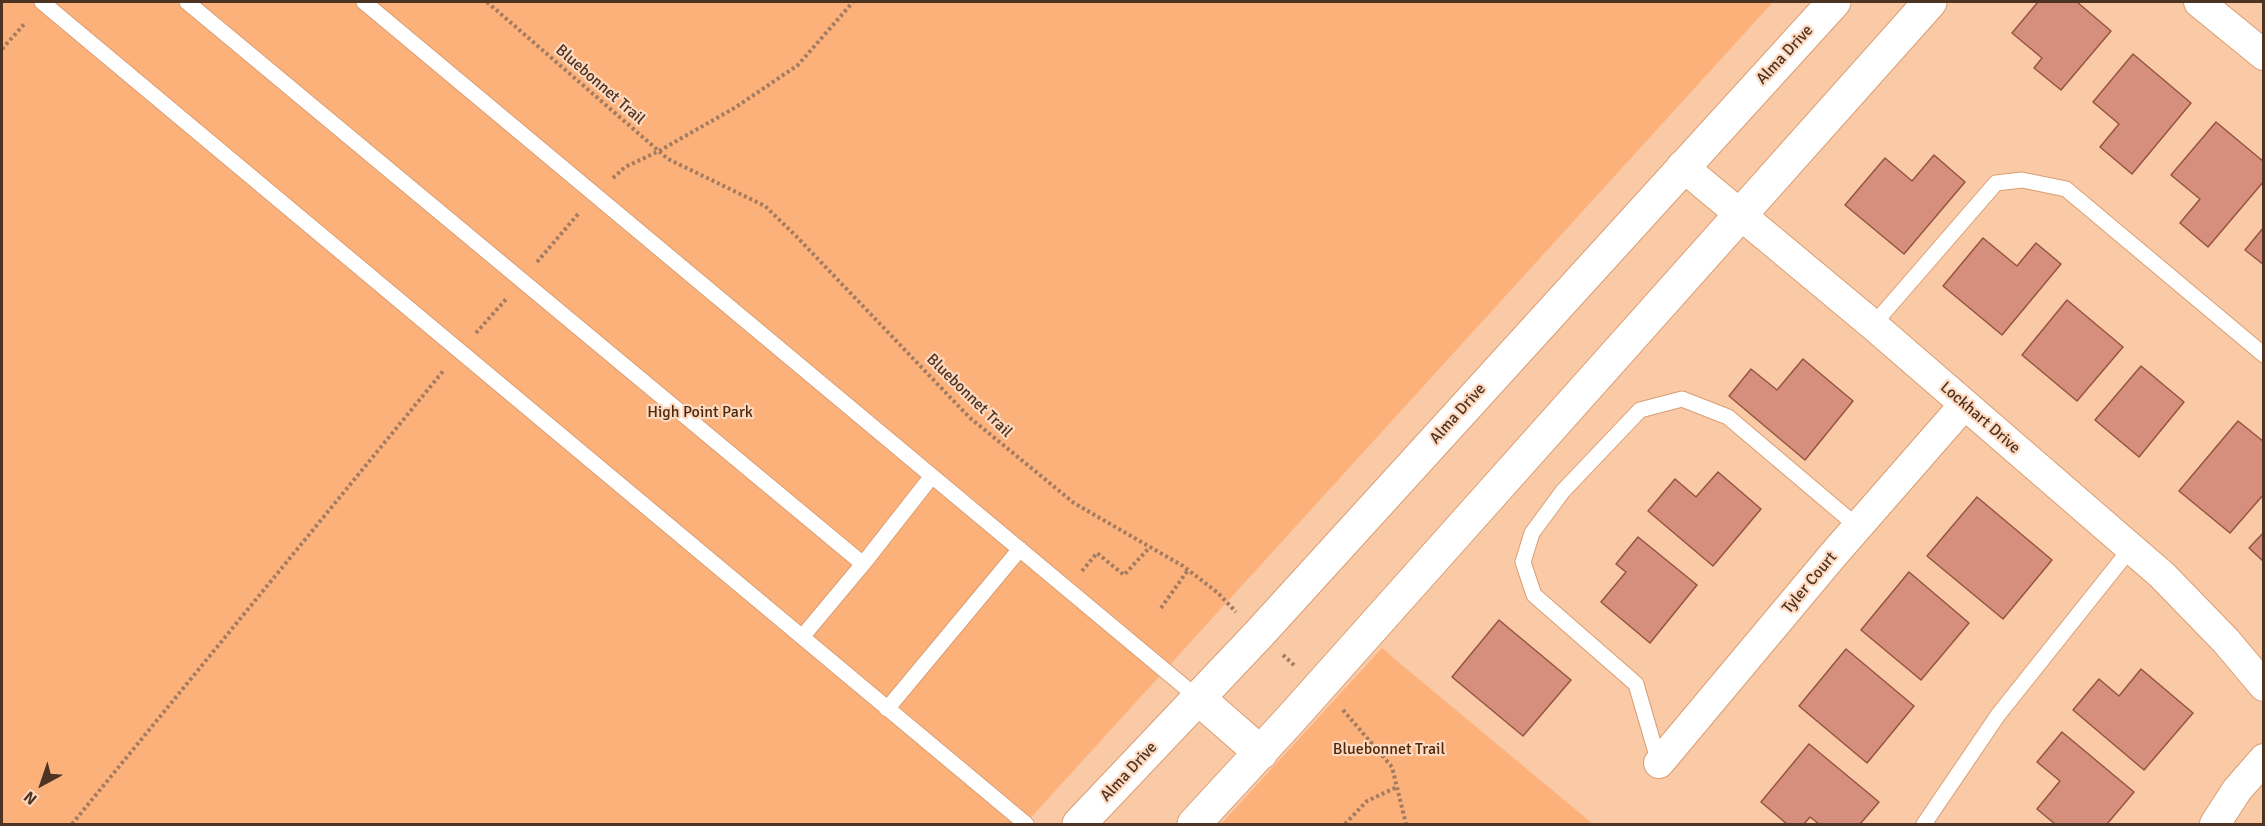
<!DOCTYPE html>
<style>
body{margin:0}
#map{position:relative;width:2265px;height:826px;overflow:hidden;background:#fac9a6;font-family:Signika,sans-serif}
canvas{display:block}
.frame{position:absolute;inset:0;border:3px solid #4d3422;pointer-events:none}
.north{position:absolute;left:12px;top:754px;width:60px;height:60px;-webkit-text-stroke:4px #ffd9bf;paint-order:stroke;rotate:220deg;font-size:16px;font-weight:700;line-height:24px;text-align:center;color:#4d3422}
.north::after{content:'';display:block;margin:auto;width:21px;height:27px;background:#4d3422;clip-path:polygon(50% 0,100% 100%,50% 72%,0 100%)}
</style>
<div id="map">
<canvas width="2265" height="826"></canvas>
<div class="frame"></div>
<div class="north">N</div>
</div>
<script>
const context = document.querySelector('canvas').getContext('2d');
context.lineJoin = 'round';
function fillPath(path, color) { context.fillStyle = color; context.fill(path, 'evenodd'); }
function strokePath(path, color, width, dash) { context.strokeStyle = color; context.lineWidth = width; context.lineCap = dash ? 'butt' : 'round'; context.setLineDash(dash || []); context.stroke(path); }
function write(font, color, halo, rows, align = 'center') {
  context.font = font + ' Signika,sans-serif'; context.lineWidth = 4.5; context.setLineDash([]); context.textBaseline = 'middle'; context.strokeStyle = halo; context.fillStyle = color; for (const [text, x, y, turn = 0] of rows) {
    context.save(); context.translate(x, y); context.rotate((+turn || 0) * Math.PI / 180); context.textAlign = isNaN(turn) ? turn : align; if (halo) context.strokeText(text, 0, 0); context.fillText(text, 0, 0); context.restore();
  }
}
const green = new Path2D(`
 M2,2H1773L1025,824H2Z
 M1382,648L1403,666L1593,824H1221Z`);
const building = new Path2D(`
 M2038,2H2077L2111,31L2061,90L2034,68L2042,58L2012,33Z
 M2133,54L2191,103L2132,174L2100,147L2119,124L2093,102Z
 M2216,122L2264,162V181L2208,247L2180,223L2200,199L2171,175Z
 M1934,155L1965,182L1904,254L1845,205L1885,158L1912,181Z
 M2264,227V265L2245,250Z
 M1983,238L2017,266L2036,243L2061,264L2002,335L1943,286Z
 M2067,300L2123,347L2077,401L2022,355Z
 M1803,359L1853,401L1805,460L1729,396L1751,369L1777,390Z
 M2141,366L2184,402L2139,457L2095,420Z
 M2238,421L2264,442V494L2230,533L2179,491Z
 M1718,472L1761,509L1713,566L1648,511L1675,479L1696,497Z
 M1977,497L2052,560L2003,619L1927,556Z
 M2264,532V562L2249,548Z
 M1638,537L1697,585L1650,643L1601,602L1626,572L1616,564Z
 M1909,572L1969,623L1921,680L1861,630Z
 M1499,620L1571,680L1523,736L1452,677Z
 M1846,649L1914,706L1867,763L1799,706Z
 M2141,669L2193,713L2144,770L2073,710L2099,679L2119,696Z
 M2062,732L2134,792L2107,824H2055L2037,809L2060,781L2037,762Z
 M1809,744L1879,802L1860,824H1819L1810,817L1804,824H1787L1761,802Z`);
const path = new Path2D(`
 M487,2L668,159L765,206L795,235L969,417L1074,503L1183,566L1218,593L1236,612
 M2,49L26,22
 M613,178L625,167L659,151L736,107L798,65L853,2
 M537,262L579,213
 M476,333L507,298
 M1082,571L1097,553L1124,575L1149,548
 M1161,608L1188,570
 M1283,655L1295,666
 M1343,710L1392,767L1406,824
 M72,824L444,370
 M1345,824L1367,801L1397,787`);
const lane = new Path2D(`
 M42,2L1026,824
 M187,2L863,564
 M364,2L1198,698
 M1873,325L1996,183L2022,180L2066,189L2264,355
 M802,637L863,564L932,476
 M887,709L1020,549
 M1659,763L1636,684L1534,595L1523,562L1532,533L1563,491L1640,410L1682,399L1728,417L1858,527
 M1924,824L1998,715L2131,548`);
const street = new Path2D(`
 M2199,2L2264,55
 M1682,166L1873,325L2162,575L2226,641L2264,686
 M1659,763L1833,555L1964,405
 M2215,824L2237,790L2264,759`);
const secondary = new Path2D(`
 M1198,698L1261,753
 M1079,824L1259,634L1834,2
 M1194,824L1289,721L1930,2`);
const streetNames = [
 ["Alma Drive",1785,55,-47],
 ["Bluebonnet Trail",600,85,41],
 ["Bluebonnet Trail",969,396,44],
 ["Alma Drive",1458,414,-48],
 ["Lockhart Drive",1980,418,41],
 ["Tyler Court",1810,583,-50],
 ["Alma Drive",1129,772,-47]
];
const parkNames = [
 ["High Point Park",700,413],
 ["Bluebonnet Trail",1389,750]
];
fillPath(green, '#fdb17a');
fillPath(building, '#d68f7c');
strokePath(building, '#965442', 1.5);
strokePath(lane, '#da9e73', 17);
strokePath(street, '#da9e73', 32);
strokePath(secondary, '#da9e73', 35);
strokePath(path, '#a17c62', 4, [3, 3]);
strokePath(lane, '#fff', 15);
strokePath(street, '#fff', 30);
strokePath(secondary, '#fff', 33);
write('16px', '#4d3422', '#ffd9bf', streetNames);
write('16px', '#4d290b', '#ffd9bf', parkNames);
</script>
